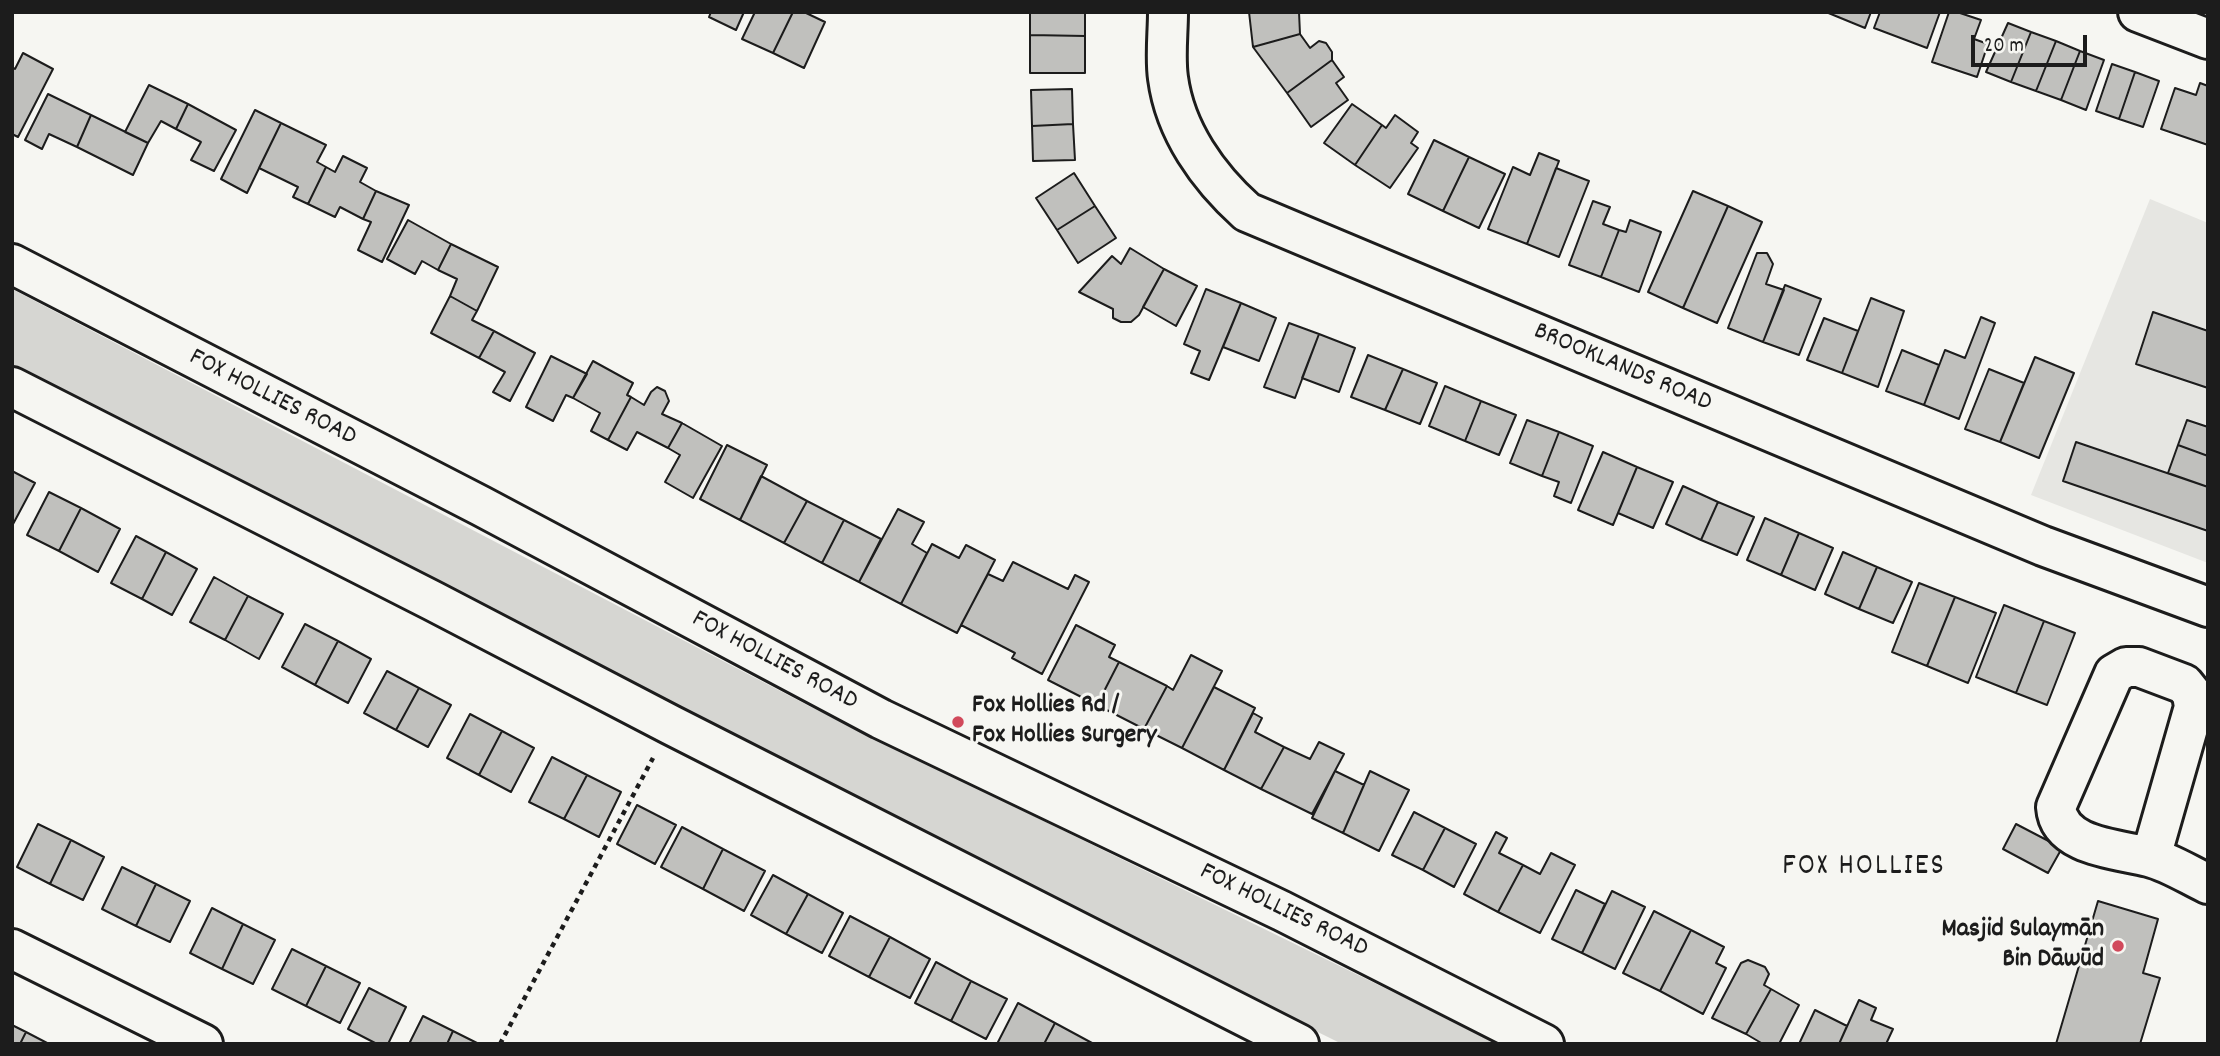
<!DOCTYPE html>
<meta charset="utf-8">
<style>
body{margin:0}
#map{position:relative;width:2220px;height:1056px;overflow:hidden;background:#f6f6f2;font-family:Dekko,sans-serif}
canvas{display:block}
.frame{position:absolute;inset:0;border:14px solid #1c1c1c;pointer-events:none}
.scale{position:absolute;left:1971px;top:35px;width:116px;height:32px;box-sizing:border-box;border:4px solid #1c1c1c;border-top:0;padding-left:9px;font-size:21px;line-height:24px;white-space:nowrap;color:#1c1c1c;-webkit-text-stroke:5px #f6f6f2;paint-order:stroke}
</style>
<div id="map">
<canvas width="2220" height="1056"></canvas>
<div class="frame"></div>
<div class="scale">20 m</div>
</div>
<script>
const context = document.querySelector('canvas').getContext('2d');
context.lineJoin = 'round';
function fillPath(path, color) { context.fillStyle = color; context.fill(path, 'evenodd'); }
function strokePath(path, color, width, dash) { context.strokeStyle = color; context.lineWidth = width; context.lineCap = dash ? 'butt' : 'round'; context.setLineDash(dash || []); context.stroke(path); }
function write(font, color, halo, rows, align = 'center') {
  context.font = font + ' Dekko,sans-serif'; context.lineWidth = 6; context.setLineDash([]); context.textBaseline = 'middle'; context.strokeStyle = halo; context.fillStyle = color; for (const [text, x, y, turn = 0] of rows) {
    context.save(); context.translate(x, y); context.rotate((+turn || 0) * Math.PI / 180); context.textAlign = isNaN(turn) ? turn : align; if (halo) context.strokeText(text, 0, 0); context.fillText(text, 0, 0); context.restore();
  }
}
const built = new Path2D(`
 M2150,199L2208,223V563L2031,495Z`);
const green = new Path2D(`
 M12,289L809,706L1499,1044H1342L782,767L12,364Z`);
const building = new Path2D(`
 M711,12H744L736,30L709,17Z
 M755,12H793L773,53L742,39Z
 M793,12H804L825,22L804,68L773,53Z
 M1030,12H1085V36L1030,35Z
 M1249,12H1299L1300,34L1253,47Z
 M1826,12H1871L1865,28Z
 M1880,12H1940L1927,48L1874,28Z
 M1949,12H1957L1981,20L1974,39L1988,44L1977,77L1932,62Z
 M2008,23L2031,32L2011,82L1986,72Z
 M2031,32L2056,41L2036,91L2011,82Z
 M1300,34L1310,48L1319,41L1326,43L1332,52V60L1287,93L1253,47Z
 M1030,35L1085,36V73H1030Z
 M2056,41L2080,51L2061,100L2036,91Z
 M2080,51L2104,60L2086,110L2061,100Z
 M23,53L53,69L18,137L12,134V67L15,69Z
 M1332,60L1344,77L1336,83L1348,100L1311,127L1287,93Z
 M2112,64L2135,72L2119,119L2096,111Z
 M2135,72L2159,81L2143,127L2119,119Z
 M2200,83L2208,86V145L2161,129L2175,88L2196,95Z
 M149,85L188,104L176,129L161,121L148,143L125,132Z
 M1072,89L1073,124L1032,126L1031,90Z
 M48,94L91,115L77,147L49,134L42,149L25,140Z
 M188,104L236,130L214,171L191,160L201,142L176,129Z
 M1352,104L1382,125L1355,165L1324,143Z
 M255,110L281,123L247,193L221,179Z
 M91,115L148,143L133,175L77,147Z
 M1395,115L1418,132L1411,143L1418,148L1390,188L1355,165L1382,125L1386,128Z
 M281,123L326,145L317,162L326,167L308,204L293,197L298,187L259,168Z
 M1073,124L1075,160L1033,161L1032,126Z
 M1434,140L1469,157L1443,211L1408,194Z
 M1539,153L1559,161L1527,244L1488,229L1513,167L1530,175Z
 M343,156L367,168L360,182L376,191L363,219L340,207L335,217L308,204L326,167L335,172Z
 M1469,157L1505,174L1479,228L1443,211Z
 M1556,168L1589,181L1559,257L1527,244Z
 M1074,173L1095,206L1057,230L1036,198Z
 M376,191L409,205L382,262L358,250L371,222L363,219Z
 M1693,191L1728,206L1683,308L1648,292Z
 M1593,201L1610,207L1603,224L1619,230L1601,277L1569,265Z
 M1095,206L1116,238L1078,263L1057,230Z
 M1728,206L1762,222L1717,323L1683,308Z
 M408,220L451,244L438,270L422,261L415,274L387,259Z
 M1630,220L1661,232L1639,292L1601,277L1619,230L1626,232Z
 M451,244L498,267L477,311L450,296L457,279L438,270Z
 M1130,248L1164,269L1139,315L1131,322H1121L1113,318V309L1079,292L1112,256L1121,264Z
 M1757,253H1767L1773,264L1766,284L1784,290L1763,342L1728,328Z
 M1164,269L1197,286L1176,326L1143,307Z
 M1785,285L1821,299L1799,355L1763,342Z
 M1206,289L1241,303L1209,380L1191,373L1200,351L1184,344Z
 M450,296L477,311L472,320L494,331L479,358L431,333Z
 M1871,298L1904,311L1878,387L1842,373Z
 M1241,303L1276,318L1259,361L1223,347Z
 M2153,312L2208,331V388L2136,364Z
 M1981,317L1995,323L1959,419L1924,405L1945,350L1965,358Z
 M1824,318L1858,331L1842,373L1807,360Z
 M1289,323L1319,334L1295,398L1264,387Z
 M494,331L535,353L510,401L493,392L505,372L479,358Z
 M1319,334L1355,348L1339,392L1302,378Z
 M1902,350L1939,365L1924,405L1886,391Z
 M1368,355L1403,369L1385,410L1351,397Z
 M551,356L587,374L573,398L566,395L553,421L526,407Z
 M2035,357L2074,373L2039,458L2000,442Z
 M593,361L633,383L627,395L631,397L608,440L591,431L600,413L573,398Z
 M1403,369L1437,383L1420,424L1385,410Z
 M1989,369L2024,383L2000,442L1965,429Z
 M1445,386L1481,401L1465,441L1429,426Z
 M657,387L665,391L669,401L662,414L682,423L668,448L637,432L627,450L608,440L631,397L644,405L651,392Z
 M1481,401L1516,415L1499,455L1465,441Z
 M1527,420L1559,432L1542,476L1510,463Z
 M2187,420L2208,427V456L2178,445Z
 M682,423L722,446L693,498L665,482L680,455L668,448Z
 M1559,432L1593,446L1571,503L1554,496L1559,482L1542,476Z
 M2076,442L2208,487V531L2063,481Z
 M727,445L767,465L740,520L700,499Z
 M2178,445L2208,456V487L2168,473Z
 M1603,452L1637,467L1613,525L1578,510Z
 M1637,467L1673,482L1653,528L1618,513Z
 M12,471L35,483L12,526Z
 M761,476L807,501L784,543L740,520Z
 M1683,486L1718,502L1701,540L1666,524Z
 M49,492L81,508L59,551L27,535Z
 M807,501L844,520L822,563L784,543Z
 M1718,502L1754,517L1737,555L1701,540Z
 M81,508L120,529L98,572L59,551Z
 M898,509L924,522L912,544L927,553L901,604L859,582Z
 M1765,518L1799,533L1781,575L1747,560Z
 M844,520L881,539L859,582L822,563Z
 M1799,533L1833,548L1815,590L1781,575Z
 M136,536L166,552L142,599L111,583Z
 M932,544L959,558L966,545L995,560L957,633L901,604Z
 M166,552L197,569L172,615L142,599Z
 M1843,552L1877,567L1859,609L1825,594Z
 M1013,562L1068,589L1075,575L1089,582L1042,674L1012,658L1015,653L961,625L988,574L1003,581Z
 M1877,567L1912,582L1893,623L1859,609Z
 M214,577L248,596L225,640L190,622Z
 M1919,583L1955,597L1927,666L1892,652Z
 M248,596L283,614L259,659L225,640Z
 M1955,597L1996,613L1968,683L1927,666Z
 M2004,605L2044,621L2016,693L1976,677Z
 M2044,621L2075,633L2047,705L2016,693Z
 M305,624L338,641L315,685L282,667Z
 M1076,625L1115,645L1109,657L1119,662L1097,705L1048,680Z
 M338,641L371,659L348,703L315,685Z
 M1191,655L1222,671L1182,748L1144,729L1167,686L1173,690Z
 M1119,662L1167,686L1144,729L1097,705Z
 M387,671L419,688L396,730L364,713Z
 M1214,687L1255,708L1224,770L1182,748Z
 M419,688L451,705L428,747L396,730Z
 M1253,713L1262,718L1255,732L1284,747L1261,789L1224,770Z
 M470,714L502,731L479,775L447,758Z
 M502,731L534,748L511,792L479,775Z
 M1319,742L1344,754L1312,814L1261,789L1284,747L1310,759Z
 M552,757L587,775L564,819L529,802Z
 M1335,771L1364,785L1343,833L1312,818Z
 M1370,771L1409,790L1379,851L1343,833Z
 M587,775L621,792L599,837L564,819Z
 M637,805L676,825L655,864L617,844Z
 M1414,812L1445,828L1423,870L1392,855Z
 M38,824L71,840L50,884L17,867Z
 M2016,824L2062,848L2048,873L2003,849Z
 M682,827L723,849L703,889L661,867Z
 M1445,828L1476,844L1454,887L1423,870Z
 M1496,832L1507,838L1499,853L1523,865L1498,912L1464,894Z
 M71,840L104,857L83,900L50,884Z
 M723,849L765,871L744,911L703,889Z
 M1551,853L1575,865L1540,933L1498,912L1523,865L1540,874Z
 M122,867L156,884L136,926L102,909Z
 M773,875L808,894L786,934L751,915Z
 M156,884L190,901L170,942L136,926Z
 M1576,890L1605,904L1582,953L1552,939Z
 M1612,891L1645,907L1615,969L1582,953Z
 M808,894L843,913L822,953L786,934Z
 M2098,901L2158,919L2143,973L2160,978L2140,1044H2056Z
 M212,908L243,924L222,969L190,953Z
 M1654,911L1691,930L1660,991L1623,973Z
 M850,916L890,937L869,977L829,956Z
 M243,924L275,940L253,984L222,969Z
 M1691,930L1724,947L1716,963L1726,968L1703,1014L1660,991Z
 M890,937L930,959L910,998L869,977Z
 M292,949L326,966L306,1006L272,989Z
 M1748,960L1765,967L1769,974L1764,985L1771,989L1746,1034L1712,1018L1741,963Z
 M936,962L971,981L951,1021L915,1003Z
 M326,966L360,983L340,1023L306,1006Z
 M971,981L1007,999L986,1039L951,1021Z
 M369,988L406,1007L388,1044H377L348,1029Z
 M1771,989L1799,1005L1779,1044H1763L1746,1034Z
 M1859,1000L1876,1008L1871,1020L1893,1029L1886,1044H1839Z
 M1018,1003L1055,1023L1044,1044H997Z
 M1815,1010L1847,1026L1839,1044H1799Z
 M423,1016L453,1031L447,1044H409Z
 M1055,1023L1092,1043L1091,1044H1044Z
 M12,1025L26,1032L20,1044H12Z
 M453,1031L479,1044H447Z
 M26,1032L49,1044H20Z`);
const path = new Path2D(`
 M500,1044L653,758`);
const minor = new Path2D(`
 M1168,12C1168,33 1165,57 1168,78C1175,131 1208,177 1247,212L2043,546L2208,607
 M2138,12L2208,39
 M2151,857L2194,707L2192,694L2184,684L2139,667H2126L2114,674L2056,807C2059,847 2118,849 2149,857C2169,862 2189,875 2208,884
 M12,949L203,1044`);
const major = new Path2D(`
 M12,264L481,506L881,719L1282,911L1544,1044
 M12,387L433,601L671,725L1299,1044`);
const markers = [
 [958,722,7,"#d1495b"],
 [2118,946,7,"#d1495b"]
];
const streetNames = [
 ["BROOKLANDS ROAD",1622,369,23],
 ["FOX HOLLIES ROAD",272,399,27],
 ["FOX HOLLIES ROAD",774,662,28],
 ["FOX HOLLIES ROAD",1283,912,26]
];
const poiNames = [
 ["Fox Hollies Rd /",972,707],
 ["Fox Hollies Surgery",972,737],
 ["Masjid Sulaymān",2104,931,"right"],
 ["Bin Dāwūd",2104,961,"right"]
];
const quarterNames = [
 ["FOX HOLLIES",1864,869]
];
fillPath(built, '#e6e6e2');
fillPath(green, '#d6d6d2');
fillPath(building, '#c0c0bd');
strokePath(building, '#1c1c1c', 2);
strokePath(minor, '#1c1c1c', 44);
strokePath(major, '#1c1c1c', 44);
strokePath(path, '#1c1c1c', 4.5, [5, 5]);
strokePath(minor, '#f6f6f2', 38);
strokePath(major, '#f6f6f2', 38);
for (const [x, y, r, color] of markers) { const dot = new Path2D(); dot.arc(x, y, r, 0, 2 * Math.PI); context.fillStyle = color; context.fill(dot); strokePath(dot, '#f6f6f2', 2.5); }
write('26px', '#1c1c1c', '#f6f6f2', streetNames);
write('bold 26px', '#1c1c1c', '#f6f6f2', poiNames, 'left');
context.letterSpacing = '2px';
write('30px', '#1c1c1c', '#f6f6f2', quarterNames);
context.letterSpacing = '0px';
</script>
